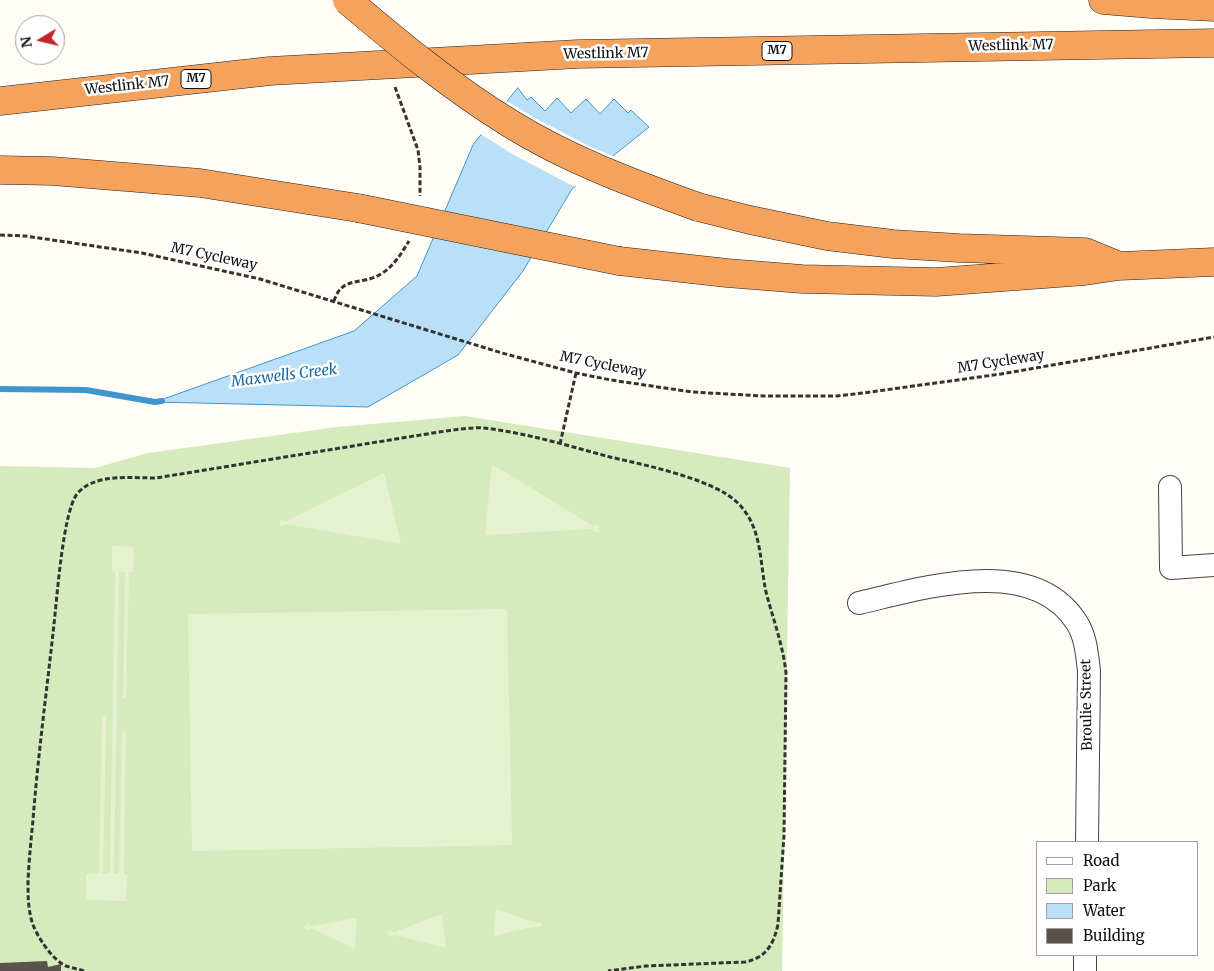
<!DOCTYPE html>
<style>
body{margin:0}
#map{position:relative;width:1214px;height:971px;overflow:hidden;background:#fffdf5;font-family:Merriweather,serif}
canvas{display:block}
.legend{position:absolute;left:1036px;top:841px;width:162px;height:115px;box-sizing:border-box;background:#fff;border:1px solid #a0a0a0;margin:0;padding:6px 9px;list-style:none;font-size:15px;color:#111}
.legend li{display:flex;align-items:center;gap:10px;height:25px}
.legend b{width:25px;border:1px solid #a0a0a0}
.north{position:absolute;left:15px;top:15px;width:50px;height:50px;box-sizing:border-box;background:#fff;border:1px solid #a0a0a0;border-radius:50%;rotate:261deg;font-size:14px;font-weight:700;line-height:20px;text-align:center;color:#111}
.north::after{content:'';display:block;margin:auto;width:18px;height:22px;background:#c4262e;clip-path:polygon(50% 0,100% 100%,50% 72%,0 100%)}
</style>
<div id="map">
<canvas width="1214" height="971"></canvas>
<ul class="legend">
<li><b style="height:6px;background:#fff"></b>Road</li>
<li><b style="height:14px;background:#d5ebbd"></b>Park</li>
<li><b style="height:14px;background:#b9e0f7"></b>Water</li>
<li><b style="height:14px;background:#5a524d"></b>Building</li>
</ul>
<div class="north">N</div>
</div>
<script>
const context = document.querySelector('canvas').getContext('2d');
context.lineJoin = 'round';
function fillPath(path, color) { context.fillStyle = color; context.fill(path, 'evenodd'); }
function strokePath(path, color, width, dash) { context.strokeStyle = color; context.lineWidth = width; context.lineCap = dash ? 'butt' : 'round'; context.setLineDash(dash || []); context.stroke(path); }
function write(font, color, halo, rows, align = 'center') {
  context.font = font + ' Merriweather,serif'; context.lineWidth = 5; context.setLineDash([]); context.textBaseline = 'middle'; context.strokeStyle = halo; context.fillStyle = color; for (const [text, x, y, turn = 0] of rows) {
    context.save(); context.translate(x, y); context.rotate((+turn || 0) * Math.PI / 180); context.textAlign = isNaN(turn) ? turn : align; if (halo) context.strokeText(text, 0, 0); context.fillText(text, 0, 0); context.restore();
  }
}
const green = new Path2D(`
 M465,416L790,468L782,971H0V466L95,468L148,453L337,427Z`);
const pitch = new Path2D(`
 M492,464L593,526L597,525L599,526V532H595L592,529L485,535Z
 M384,473L401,544L286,524L283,526L280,525V520L286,521Z
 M112,546L134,547L133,572H129L126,698H123L125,572H119L114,874H119L122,731L126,732L124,874H127L126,901L86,900V874L99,873L102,716H106L103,874L110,873L115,572L112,571Z
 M507,609L512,845L192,851L188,614Z
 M496,909L536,923L541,922L542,925L539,927L536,926L494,936Z
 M442,914L446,948L395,935L393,937L389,936L388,932L390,931L394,932Z
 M357,918L355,949L311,928L307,930L304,927L307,923L311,926Z`);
const water = new Path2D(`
 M518,88L527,100L531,97L545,111L557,98L571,113L586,99L600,114L614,99L628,113L631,110L649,127L572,189L523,271L458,355L368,407L155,402L354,331L417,276L473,145Z`);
const pier = new Path2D(`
 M505,100L535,118L589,146L615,157L577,187L569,184L512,154L479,133Z`);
const stream = new Path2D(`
 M0,389L86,390L155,402L162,401`);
const building = new Path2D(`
 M47,961L48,967L61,964V971H0V963Z`);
const path = new Path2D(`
 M395,87L418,150L420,167V196
 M0,235L25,236L142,253L260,279L502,353L576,373L611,380L692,392L764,396H837L863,393L1001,374L1214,337
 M334,301C342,275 362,286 381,274C394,266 401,254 409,241
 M560,444L576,373
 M84,971C78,969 72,968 66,966C52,960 34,933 31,918C28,906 28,894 28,881C29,860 31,840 33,820C38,755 47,689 54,624C57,598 63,512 77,494C94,473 131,478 156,478L439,432C454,430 470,427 484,428C527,433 569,446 610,457C645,465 692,475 723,492C730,496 738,502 743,509C762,532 760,564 766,592C773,619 783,645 786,673L784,835L778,924C774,944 766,958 745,962L646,966L608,971`);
const minor = new Path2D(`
 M1170,487L1171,568L1214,565
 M859,603C923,588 1034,553 1077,623C1086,637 1087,655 1089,671L1087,842
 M1085,971V955`);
const highway = new Path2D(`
 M1103,0L1151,4L1214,7
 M0,101L270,71L578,54L1214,43
 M0,170L52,171L200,183L358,208
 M698,207L750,220L827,236L893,244L959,248L1085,252L1119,266
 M619,261L727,273L802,279L936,282L1085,271L1119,266L1214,262`);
const highwayBridge = new Path2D(`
 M347,0C399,44 452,88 511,124C569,160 634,184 698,207
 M358,208L619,261`);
const shields = [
 [777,51,30],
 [196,79,30]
];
const shieldNames = [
 ["M7",777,51],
 ["M7",196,79]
];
const streetNames = [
 ["Westlink M7",1011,46,-1],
 ["Westlink M7",606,54,-1],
 ["Westlink M7",127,86,-6],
 ["M7 Cycleway",214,257,12],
 ["M7 Cycleway",1001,362,-9],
 ["M7 Cycleway",603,365,11],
 ["Broulie Street",1087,705,-91]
];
const waterNames = [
 ["Maxwells Creek",284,376,-7]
];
fillPath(green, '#d5ebbd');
fillPath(pitch, '#e6f2cf');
fillPath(water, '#b9e0f7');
strokePath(water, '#3f96cf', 1);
fillPath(pier, '#fffdf5');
strokePath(stream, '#3f96cf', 6);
fillPath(building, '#5a524d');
strokePath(minor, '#444', 24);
strokePath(highway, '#222', 29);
strokePath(path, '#333', 3, [5, 2.5]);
strokePath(minor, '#fff', 22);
strokePath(highway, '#f5a25d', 28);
strokePath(highwayBridge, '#222', 29, []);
strokePath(highwayBridge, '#f5a25d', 28);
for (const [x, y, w] of shields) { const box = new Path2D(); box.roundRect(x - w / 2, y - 9.5, w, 19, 4); context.fillStyle = '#fff'; context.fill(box); strokePath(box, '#111', 1); }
write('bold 12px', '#111', null, shieldNames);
write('14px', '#111', '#fff', streetNames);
write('italic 15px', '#1768a6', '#fff', waterNames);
</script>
